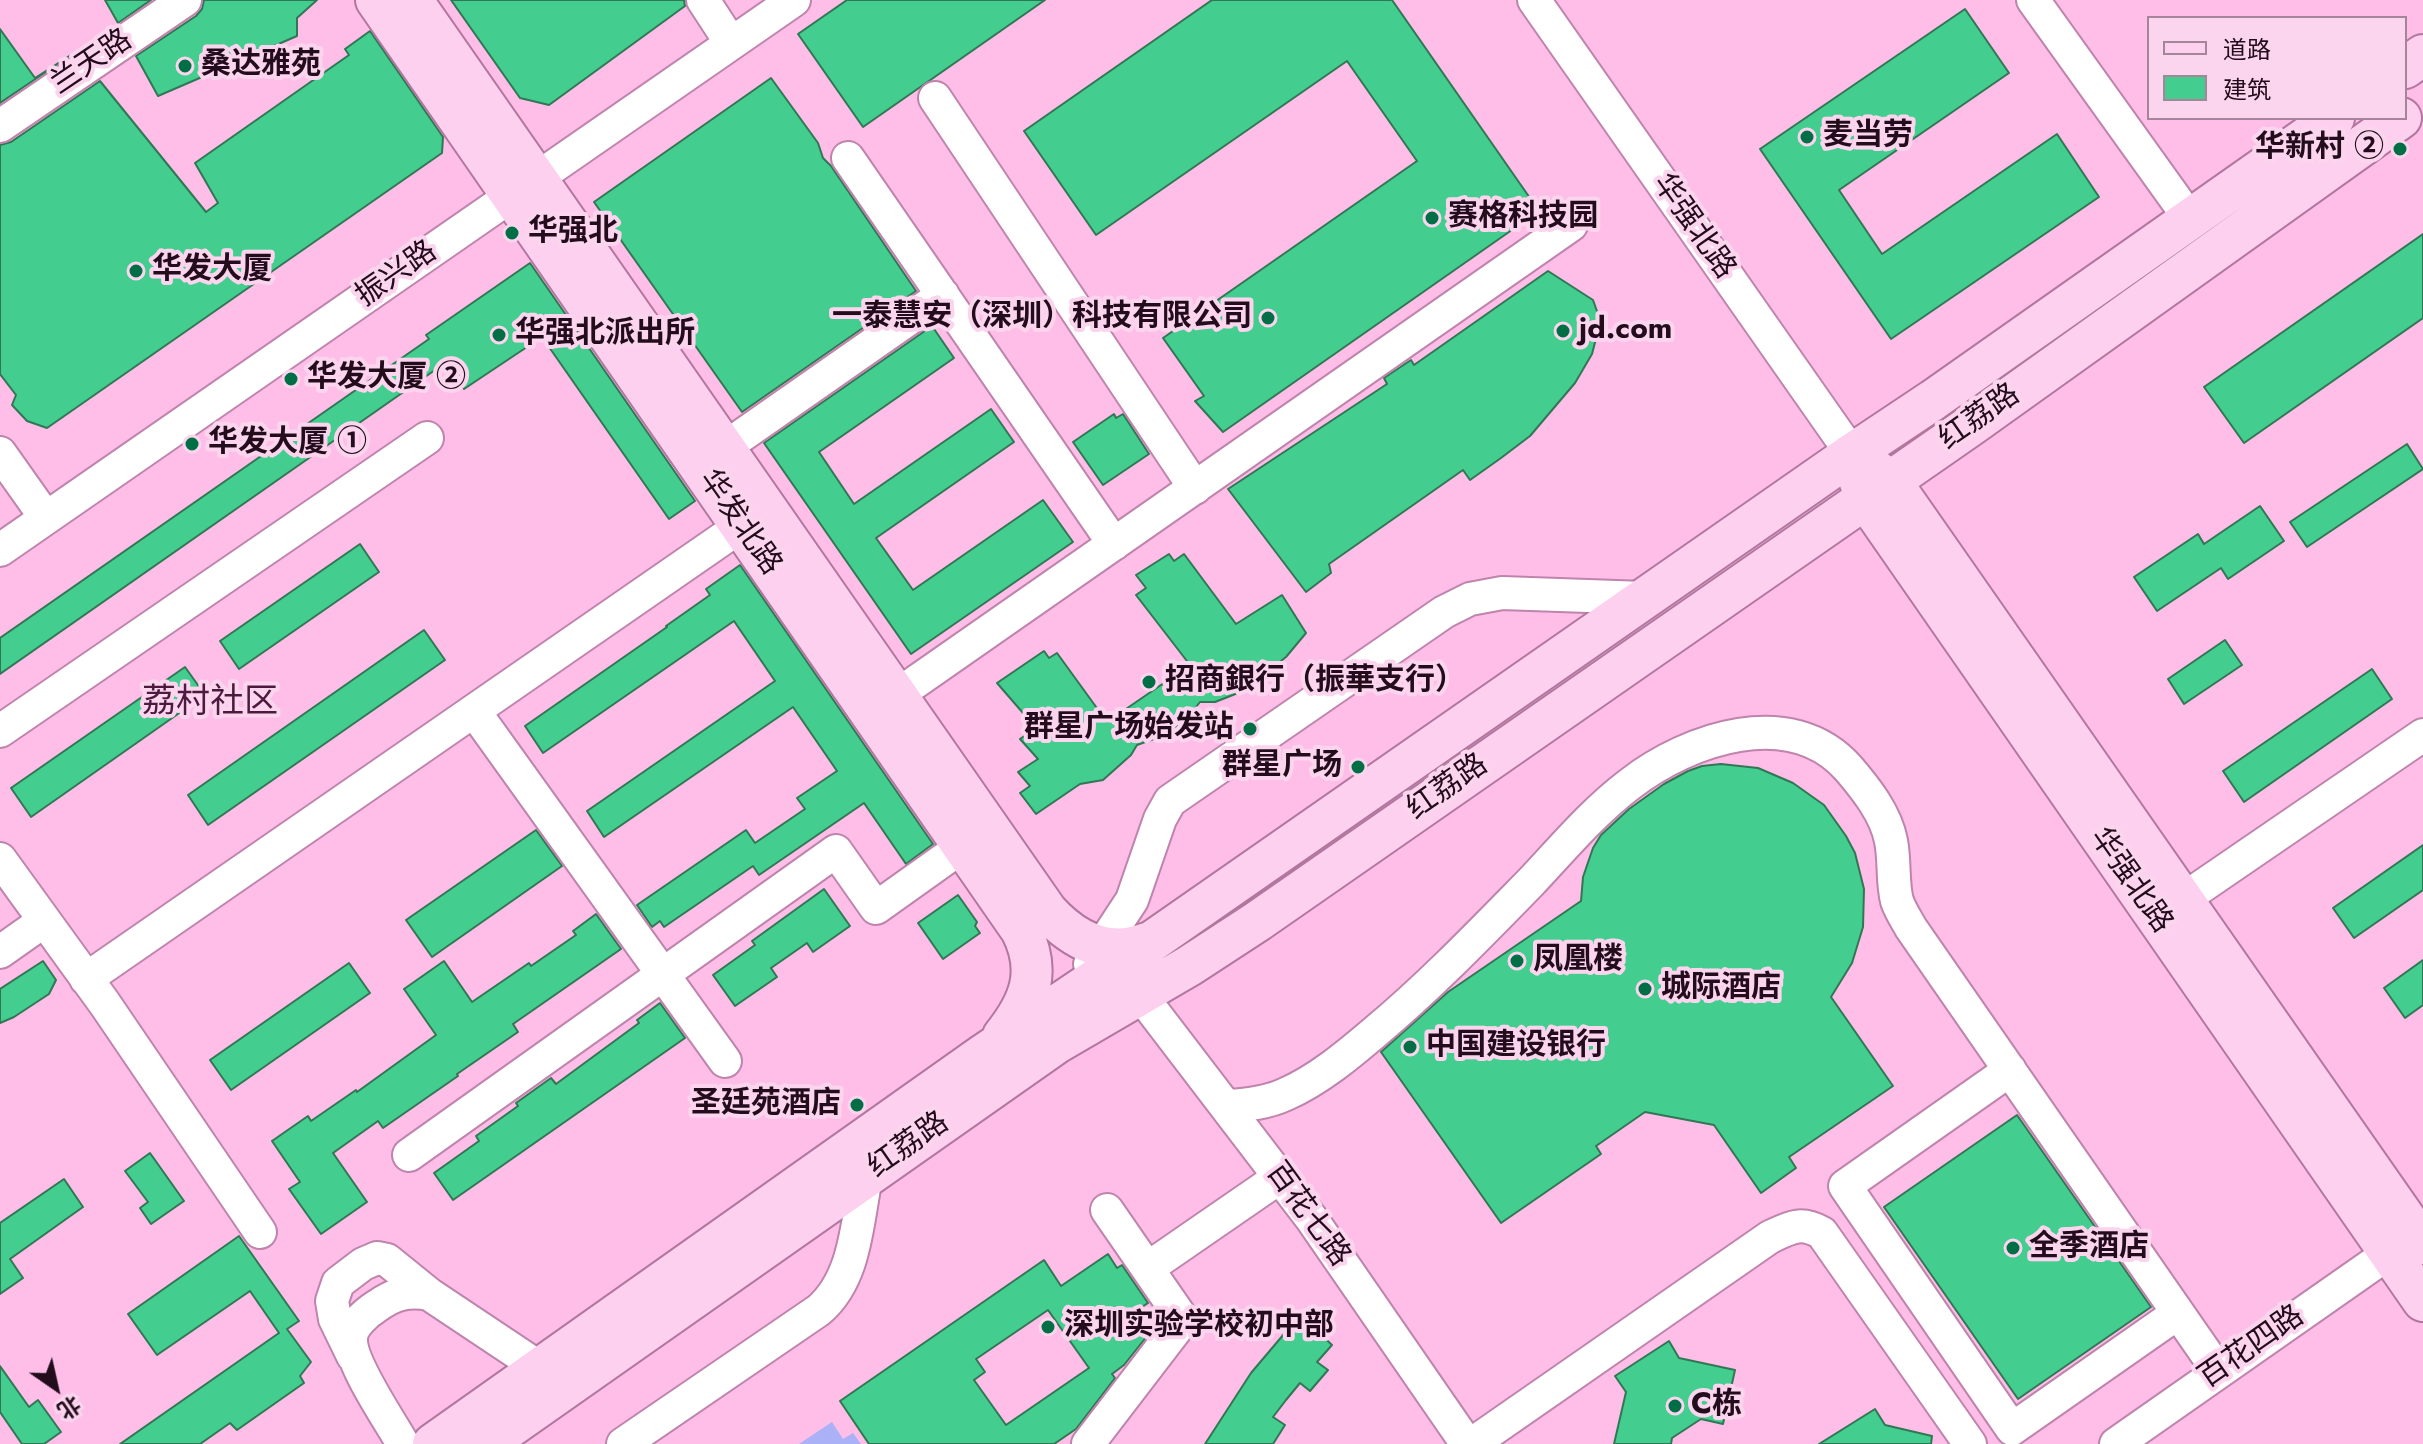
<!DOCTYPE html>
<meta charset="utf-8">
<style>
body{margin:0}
#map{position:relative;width:2423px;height:1444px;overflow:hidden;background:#febee8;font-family:Jost,"Noto Sans SC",sans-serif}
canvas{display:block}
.legend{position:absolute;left:2147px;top:16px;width:260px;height:104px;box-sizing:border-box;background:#fbd5ee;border:2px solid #a5859a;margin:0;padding:10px 14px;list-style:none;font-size:24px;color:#230d1d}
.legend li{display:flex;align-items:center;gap:16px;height:40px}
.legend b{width:40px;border:2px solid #a5859a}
.north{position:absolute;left:16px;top:1348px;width:80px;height:80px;-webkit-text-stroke:6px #fbd5ee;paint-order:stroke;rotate:146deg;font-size:22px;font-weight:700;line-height:32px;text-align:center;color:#230d1d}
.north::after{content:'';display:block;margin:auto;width:28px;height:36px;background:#230d1d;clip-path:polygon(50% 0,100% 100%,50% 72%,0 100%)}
</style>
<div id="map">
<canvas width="2423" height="1444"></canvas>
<ul class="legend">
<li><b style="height:10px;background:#fed0ef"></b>道路</li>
<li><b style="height:22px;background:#43ce8f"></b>建筑</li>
</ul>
<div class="north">北</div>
</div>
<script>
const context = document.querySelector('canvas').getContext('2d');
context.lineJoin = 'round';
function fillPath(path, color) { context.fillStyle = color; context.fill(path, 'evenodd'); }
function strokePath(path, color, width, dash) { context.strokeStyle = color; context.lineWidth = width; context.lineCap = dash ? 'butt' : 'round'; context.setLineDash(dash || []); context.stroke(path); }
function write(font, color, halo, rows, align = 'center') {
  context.font = font + ' Jost,"Noto Sans SC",sans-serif'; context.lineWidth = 8; context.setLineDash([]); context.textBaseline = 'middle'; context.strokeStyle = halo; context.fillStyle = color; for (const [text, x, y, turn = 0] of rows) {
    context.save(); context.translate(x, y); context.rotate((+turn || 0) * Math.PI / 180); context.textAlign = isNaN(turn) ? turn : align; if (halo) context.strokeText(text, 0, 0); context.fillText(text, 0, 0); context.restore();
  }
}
const green = new Path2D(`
 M832,1422L843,1439L853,1433L861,1444H799Z`);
const building = new Path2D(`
 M105,0H151L118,23Z
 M204,0H317L297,18V36L158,96L136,56L196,16L202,9Z
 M451,0H684L685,6L549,105L520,98Z
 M847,0H1045L863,127L798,34Z
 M1212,0H1392L1539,211L1223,432L1195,401L1204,396L1163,338L1417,161L1347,61L1096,235L1024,131Z
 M1965,9L2009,73L1839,190L1882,254L2057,134L2099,197L1891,339L1760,149Z
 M0,29L35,78L77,51L0,103Z
 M370,31L443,137L442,153L47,428L27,421L12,405L16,395L0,374V145L11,142L100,81L206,212L218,203L195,163L349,55L345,49Z
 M771,78L818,143L823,158L831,166L916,291L742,412L594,202Z
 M2423,234V318L2244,443L2204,387Z
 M530,263L695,501L669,519L542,337L464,389L445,363L0,674V638L429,339L426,335Z
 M1548,271L1593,300L1598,314V331L1592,354L1575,383L1530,436L1501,458L1470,480L1463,470L1329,564L1331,573L1306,592L1228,489L1387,384L1384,378L1411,360L1414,365Z
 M932,326L954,358L819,452L854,504L991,409L1014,442L876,538L913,590L1043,500L1073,542L911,654L764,443Z
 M1114,414L1116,418L1123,414L1149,454L1103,485L1073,442Z
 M2407,444L2423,469L2307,547L2290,522Z
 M2260,506L2284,541L2228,579L2221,568L2157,611L2134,577L2198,534L2204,544Z
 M360,544L379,572L239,669L220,641Z
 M1169,554L1174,561L1184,554L1236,624L1282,595L1306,633L1286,657L1256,681L1238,693L1215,702H1200L1184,722L1165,735L1137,745L1131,755L1103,780L1080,784L1036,814L1020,793L1030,786L1018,772L1038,759L1020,739L1036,728L997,683L1044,651L1049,658L1057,653L1107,722L1190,665L1136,595L1146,588L1136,575Z
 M740,565L933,844L906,864L864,803L759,875L753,866L664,927L660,921L652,927L637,905L746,830L755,843L805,809L797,798L837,771L793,707L604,837L587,811L775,681L734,621L543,753L525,726L667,627L666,626L710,595L706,589Z
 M424,630L445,660L208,825L188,795Z
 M2225,640L2242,665L2184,704L2168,679Z
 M185,667L205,695L31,817L11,788Z
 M2372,669L2392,699L2244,802L2223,771Z
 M1721,764L1758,768L1793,783L1824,805L1846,836L1855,853L1864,889L1863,927L1852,963L1831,997L1893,1086L1789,1157L1796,1168L1761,1193L1714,1125L1645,1112L1596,1146L1601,1154L1501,1223L1381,1052L1448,992L1581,901L1583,877L1593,848L1601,835L1629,809L1664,784L1688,771L1702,766Z
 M536,830L562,866L432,957L406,920Z
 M2423,845V890L2354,938L2333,908Z
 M824,889L850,926L813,952L807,943L771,968L777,977L735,1006L713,975L755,945L752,941Z
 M958,895L977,922L975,926L980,933L943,959L918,923Z
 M596,914L621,949L513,1024L518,1032L457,1074L458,1076L383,1128L378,1121L333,1153L367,1202L321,1234L289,1189L300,1182L272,1141L308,1116L311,1121L356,1090L357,1092L436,1035L404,989L444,961L472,1002L529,963L531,966L576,935L573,931Z
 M2423,960V1005L2405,1018L2384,988Z
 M43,961L56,980L49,994L14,1017L0,1023V989Z
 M349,963L370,993L231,1090L210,1060Z
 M660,1003L685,1038L453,1200L434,1173L479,1141L476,1136L518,1106L516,1103L551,1078L556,1084L639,1023L637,1020Z
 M2017,1115L2151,1307L2018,1399L1884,1207Z
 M150,1153L184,1201L151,1224L140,1208L148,1202L125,1171Z
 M64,1179L83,1207L10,1259L23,1278L0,1294V1223Z
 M239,1236L299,1321L287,1329L311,1362L300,1376L304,1383L237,1430L230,1423L200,1444H120L279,1333L250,1291L157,1355L128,1314Z
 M1108,1254L1117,1268L1122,1265L1148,1303L1142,1307L1155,1326L1124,1365L1112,1374L1115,1378L1076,1429L1054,1444H869L840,1401L1044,1260L1061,1286ZM1048,1310L1089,1368L1006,1425L974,1380L985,1372L976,1359Z
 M1300,1315L1332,1345L1317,1362L1328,1370L1310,1391L1300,1383L1286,1400L1273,1417L1285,1425L1273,1444H1205L1251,1373Z
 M1669,1341L1679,1358L1735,1370L1723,1424L1701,1419L1672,1438L1671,1444H1614L1626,1392L1615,1376Z
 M0,1366L29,1407L38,1400L61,1432L44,1444H22L0,1412Z
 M1875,1409L1885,1425L1932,1436L1931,1444H1819Z`);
const minor = new Path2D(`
 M703,0L731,43
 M1534,0L1852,454
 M2033,0L2190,219
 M935,98L1195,488
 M0,126L185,0
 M848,158L1114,544
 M724,448L943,295
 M0,453L46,518
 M0,550L794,0
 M897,695L1571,225
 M474,711L725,1061
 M0,731L427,438
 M0,859L105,1004L260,1232
 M2182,900L2423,735
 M0,952L44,921
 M1090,964L1132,900L1160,819L1170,801L1444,612L1470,599L1502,593L1645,598
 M86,979L741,526
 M1139,993L1311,1218L1467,1444
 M2010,1070L1845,1186L2012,1429L2178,1313
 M1227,1106C1247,1105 1267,1103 1286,1094C1318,1080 1348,1055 1375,1032C1430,986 1481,933 1531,882C1563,848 1593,812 1630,784C1688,739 1791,703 1849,769C1866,789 1886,814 1891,841C1895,860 1892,882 1897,901C1900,910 1906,919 1911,928L2219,1372
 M409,1155L836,851L876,908L963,846
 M1148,1268L1280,1177
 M353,1356L335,1319L332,1301L338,1283L363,1264L377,1258L387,1260L429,1294
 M403,1444C390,1421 350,1363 351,1339C351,1326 366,1313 377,1306C394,1294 408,1290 429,1294L540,1368
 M623,1444L819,1310C856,1278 857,1222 866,1177
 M1088,1444L1183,1320L1107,1210
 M1472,1444L1770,1237C1791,1227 1801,1221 1822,1233L1970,1444
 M2116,1444L2389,1253L2406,1236`);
const major = new Path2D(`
 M376,0L1021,930C1042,971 1030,1002 1003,1036
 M412,0L1047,911C1073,940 1108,958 1147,943
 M2405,68L2423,55
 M1868,465L1890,480L2423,1244
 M1857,473L1865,498L2423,1301
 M433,1444L984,1054L1151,942L1852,454L1933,400L2334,118
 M486,1444L1057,1043L1189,966L1258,921L1973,424L2401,118`);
const markers = [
 [185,66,8,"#016e46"],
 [1807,137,8,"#016e46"],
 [2400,149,8,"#016e46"],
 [1432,218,8,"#016e46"],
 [512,233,8,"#016e46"],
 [136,271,8,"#016e46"],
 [1268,318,8,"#016e46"],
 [1563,331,8,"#016e46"],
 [499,335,8,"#016e46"],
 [291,379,8,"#016e46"],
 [192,444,8,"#016e46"],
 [1149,682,8,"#016e46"],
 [1250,729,8,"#016e46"],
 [1358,767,8,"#016e46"],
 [1517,961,8,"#016e46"],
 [1645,989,8,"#016e46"],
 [1410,1047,8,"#016e46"],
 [857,1105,8,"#016e46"],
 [2013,1248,8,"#016e46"],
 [1048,1327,8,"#016e46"],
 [1675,1406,8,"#016e46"]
];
const streetNames = [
 ["兰天路",92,63,-34],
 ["华强北路",1693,227,55],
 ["振兴路",397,275,-35],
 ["红荔路",1980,418,-35],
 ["华发北路",739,523,55],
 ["红荔路",1448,788,-35],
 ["华强北路",2130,881,55],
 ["红荔路",909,1146,-35],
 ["百花七路",1307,1215,54],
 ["百花四路",2252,1348,-35]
];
const poiNames = [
 ["桑达雅苑",201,66],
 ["麦当劳",1823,137],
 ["华新村 ②",2384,149,"right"],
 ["赛格科技园",1448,218],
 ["华强北",528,233],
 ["华发大厦",152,271],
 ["一泰慧安（深圳）科技有限公司",1252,318,"right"],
 ["jd.com",1579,331],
 ["华强北派出所",515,335],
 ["华发大厦 ②",307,379],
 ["华发大厦 ①",208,444],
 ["招商銀行（振華支行）",1165,682],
 ["群星广场始发站",1234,729,"right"],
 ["群星广场",1342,767,"right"],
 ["凤凰楼",1533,961],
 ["城际酒店",1661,989],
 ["中国建设银行",1426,1047],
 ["圣廷苑酒店",841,1105,"right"],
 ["全季酒店",2029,1248],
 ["深圳实验学校初中部",1064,1327],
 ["C栋",1691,1406]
];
const quarterNames = [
 ["荔村社区",210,704]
];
fillPath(green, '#aab1f6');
fillPath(building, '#43ce8f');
strokePath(building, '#317755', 2);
strokePath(minor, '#bf84ac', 36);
strokePath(major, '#b1779e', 44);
strokePath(minor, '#fff', 32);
strokePath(major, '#fed0ef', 40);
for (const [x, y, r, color] of markers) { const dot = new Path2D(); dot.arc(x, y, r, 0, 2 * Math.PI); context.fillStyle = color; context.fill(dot); strokePath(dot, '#fbd5ee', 3); }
write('30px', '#230d1d', '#fbd5ee', streetNames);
write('bold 30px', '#230d1d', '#fbd5ee', poiNames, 'left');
write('34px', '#4c1a3f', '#fbd5ee', quarterNames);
</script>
